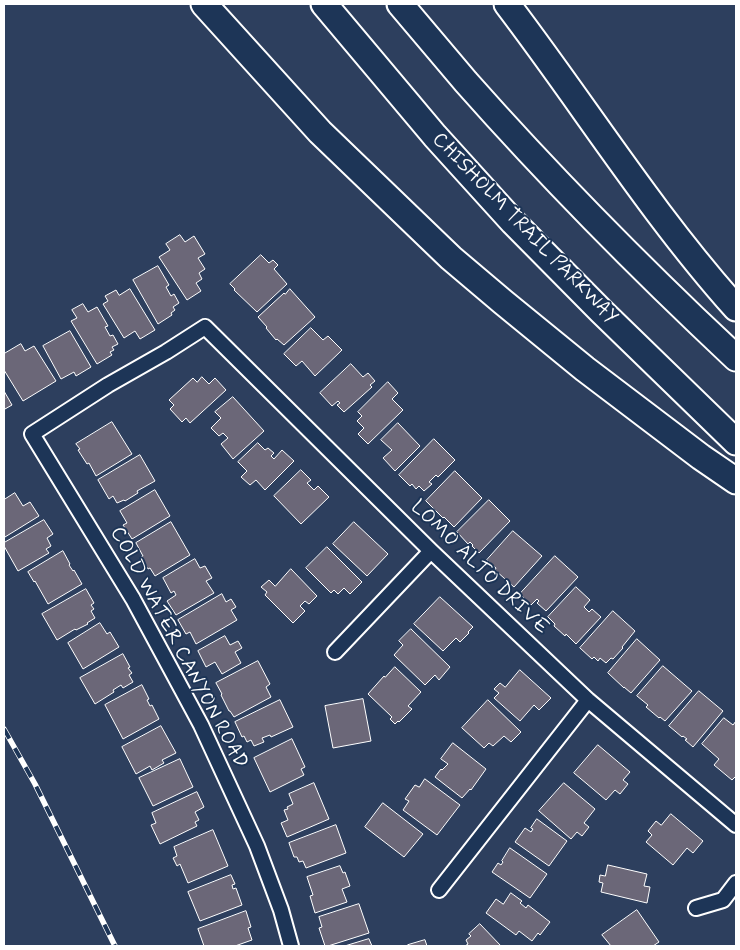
<!DOCTYPE html>
<style>
body{margin:0}
#map{position:relative;width:740px;height:950px;overflow:hidden;background:#2d3f5e;font-family:Mynerve,sans-serif}
canvas{display:block}
.frame{position:absolute;inset:0;border:5px solid #fff;pointer-events:none}
</style>
<div id="map">
<canvas width="740" height="950"></canvas>
<div class="frame"></div>
</div>
<script>
const context = document.querySelector('canvas').getContext('2d');
context.lineJoin = 'round';
function fillPath(path, color) { context.fillStyle = color; context.fill(path, 'evenodd'); }
function strokePath(path, color, width, dash) { context.strokeStyle = color; context.lineWidth = width; context.lineCap = dash ? 'butt' : 'round'; context.setLineDash(dash || []); context.stroke(path); }
function write(font, color, halo, rows, align = 'center') {
  context.font = font + ' Mynerve,sans-serif'; context.lineWidth = 4; context.setLineDash([]); context.textBaseline = 'middle'; context.strokeStyle = halo; context.fillStyle = color; for (const [text, x, y, turn = 0] of rows) {
    context.save(); context.translate(x, y); context.rotate((+turn || 0) * Math.PI / 180); context.textAlign = isNaN(turn) ? turn : align; if (halo) context.strokeText(text, 0, 0); context.fillText(text, 0, 0); context.restore();
  }
}
const building = new Path2D(`
 M180,235L185,242L194,236L205,254L198,258L205,269L199,273L202,279L196,283L201,291L187,300L159,257L170,250L166,244Z
 M261,255L269,263L273,260L278,265L274,269L287,284L257,312L234,290L235,289L230,284Z
 M158,266L169,285L166,287L171,296L174,294L179,303L173,307L175,310L171,313L172,315L158,324L133,280Z
 M130,289L155,330L140,339L135,331L124,338L103,304L108,301L105,296L116,290L119,295Z
 M290,289L315,317L284,345L277,339L276,340L266,328L267,327L258,317L284,293L285,294Z
 M83,304L88,312L97,307L108,326L105,327L110,336L113,335L118,344L112,347L114,350L110,352L112,355L97,364L71,321L77,318L72,310Z
 M311,328L323,340L328,336L342,350L315,376L302,361L296,366L284,354Z
 M70,331L91,367L76,376L74,372L61,379L43,346Z
 M21,344L25,351L34,346L56,381L23,401L4,370V354Z
 M351,364L363,377L368,373L375,381L370,385L372,387L344,412L337,405L340,403L338,401L332,406L320,393Z
 M202,377L209,384L215,378L226,390L190,423L186,418L182,422L170,409L174,405L169,400L193,378L197,382Z
 M388,382L398,393L392,399L403,410L368,444L358,434L364,428L357,421L362,416L358,412Z
 M4,391L12,405L5,409L4,407Z
 M233,397L264,431L233,459L221,444L228,438L223,433L219,436L211,428L221,418L215,412Z
 M112,422L132,454L96,476L89,463L87,464L78,450L80,449L76,444Z
 M398,423L420,446L395,471L383,458L392,450L381,440Z
 M434,439L455,460L438,477L436,475L429,482L432,484L424,491L419,486L416,489L412,484L410,486L399,475Z
 M258,443L265,450L268,448L274,453L271,456L274,459L282,450L294,461L265,490L256,480L250,485L241,477L247,471L238,462Z
 M140,455L155,481L137,491L138,493L125,501L124,500L117,503L113,496L109,499L98,480Z
 M301,470L311,480L307,483L314,490L318,486L329,497L301,524L274,496Z
 M455,471L482,498L454,527L444,517L443,518L426,501Z
 M155,490L170,516L132,539L123,525L127,523L120,511Z
 M15,493L23,506L30,502L39,516L5,537L4,534V500Z
 M489,500L510,521L479,553L472,546L473,545L470,542L468,544L457,532Z
 M44,520L53,534L47,538L51,546L46,549L49,553L18,571L4,546V543Z
 M171,522L190,555L155,576L150,568L148,569L141,557L143,556L136,543Z
 M354,522L388,554L367,576L333,544Z
 M513,531L542,556L514,587L495,570L496,568L487,560Z
 M327,547L362,582L350,594L344,588L338,594L334,590L331,593L306,568Z
 M63,551L70,564L69,565L73,571L74,570L82,584L48,604L35,581L34,582L28,572Z
 M555,556L578,577L546,611L537,603L539,601L537,599L531,605L520,594Z
 M195,559L200,568L205,566L212,578L206,581L214,593L176,615L167,601L176,595L174,591L171,593L163,578Z
 M291,569L317,596L309,604L305,601L300,606L305,611L293,623L265,595L267,592L261,587L269,580L275,586Z
 M576,587L590,600L584,607L589,612L592,609L601,617L576,644L566,634L565,636L554,626L555,624L548,617Z
 M86,589L94,603L91,605L94,609L91,611L95,618L87,623L88,624L76,630L75,629L57,640L42,614Z
 M222,594L226,602L231,599L236,607L231,610L237,620L196,644L190,632L186,634L178,620Z
 M440,597L473,627L468,632L469,633L460,642L456,638L443,651L414,624Z
 M613,611L635,631L622,647L623,648L613,659L611,658L606,663L600,658L598,661L594,657L592,659L580,648Z
 M100,623L107,634L110,632L119,647L83,669L68,643Z
 M411,629L450,667L439,680L435,675L425,685L394,655L403,645L399,641Z
 M225,636L230,645L238,641L242,648L235,652L241,663L222,674L215,662L206,667L198,651Z
 M637,639L660,660L631,693L624,687V688L608,673Z
 M123,654L130,667L128,668L132,673L129,675L133,682L123,688L121,685L113,690L114,692L95,704L80,678Z
 M258,661L270,684L266,687L271,697L234,717L230,711H229L221,695L222,694L216,683Z
 M663,666L692,691L665,721L660,717L659,718L646,707L648,705L637,696Z
 M395,667L421,692L408,706L412,709L399,722L398,721L395,724L390,719L392,717L368,694L384,676L385,677Z
 M520,670L551,698L539,710L534,705L520,721L494,698L499,693L494,689L500,683L505,687Z
 M142,685L149,699L147,700L150,706L152,705L159,719L123,739L105,705Z
 M699,691L723,711L693,747L685,740L687,739L683,736L682,737L669,726Z
 M363,699L371,741L333,748L325,706Z
 M280,700L293,727L271,737L270,735L262,738L264,742L254,746L251,740L247,742L244,736L242,737L235,722Z
 M488,700L521,732L511,742L504,736L493,746L489,743L484,748L462,728Z
 M724,718L733,725L736,721V776L732,780L714,765L719,759L702,744Z
 M161,726L176,753L162,760L164,763L152,770L150,766L136,774L122,747Z
 M292,739L305,767L301,769L304,775L270,792L254,758Z
 M453,743L486,769L471,790L470,789L462,798L435,777L441,769L442,770L448,764L441,759Z
 M598,745L630,772L623,780L628,784L620,794L615,790L606,800L574,773Z
 M180,759L193,787L153,806L139,778Z
 M425,779L460,805L437,835L403,810L409,801L405,799L415,785L419,787Z
 M314,783L329,819L287,837L281,823L288,820L284,810L288,809L287,807L293,804L289,794Z
 M564,783L595,809L584,823L589,827L582,836L577,832L571,839L539,811Z
 M197,792L204,807L195,812L199,820L195,822L197,826L160,844L151,825L156,823L152,813Z
 M383,803L423,834L404,857L365,827Z
 M671,814L703,841L693,853L687,848L673,865L646,842L652,835L648,831L656,821L661,825Z
 M537,819L567,841L549,866L515,842L525,828L531,832L533,829L531,828Z
 M336,825L346,853L306,868L303,861L299,862L297,857H294L289,843Z
 M213,830L228,866L188,883L180,864L177,866L173,858L177,856L174,847Z
 M510,848L547,874L530,898L492,872L498,863L501,865L503,862L502,861Z
 M608,865L647,874L644,886L650,887L647,903L601,892L603,883L599,882L600,875L605,876Z
 M340,866L343,873L345,872L350,886L342,889L347,902L315,913L310,896L313,895L307,877Z
 M231,875L235,884L232,885L233,889L236,888L242,905L200,921L188,892Z
 M511,893L522,901L520,903L526,908L528,905L550,922L540,935L538,933L532,941L519,931L516,935L486,913L496,899L503,904Z
 M359,904L369,933L328,946H325L319,928L322,927L319,917Z
 M637,910L659,942L653,946H611L602,935Z
 M246,911L251,927L248,928L252,940L235,946H204L198,929Z
 M480,924L501,946H465L468,944L466,940L471,936L469,934Z
 M369,939L372,946H345Z
 M425,940L427,946H409L408,945Z`);
const street = new Path2D(`
 M335,652L431,551
 M439,890L588,700
 M696,908L723,900L736,883
 M291,946L281,910L257,846L201,725L133,599L32,434L108,385L166,352L205,327L431,551L588,700L736,825`);
const highway = new Path2D(`
 M204,4L320,132L451,258L503,302L585,369L701,457L736,481
 M324,4L435,136L513,222L601,311L736,442
 M400,4C422,30 444,56 466,82C551,178 642,270 736,358
 M507,4C584,105 651,213 736,308`);
const rail = new Path2D(`
 M4,729L35,784L115,946`);
const streetNames = [
 ["CHISHOLM TRAIL PARKWAY",524,229,46],
 ["LOMO ALTO DRIVE",479,568,44],
 ["COLD WATER CANYON ROAD",178,648,62]
];
fillPath(building, '#6b6778');
strokePath(building, '#fff', 1);
strokePath(street, '#fff', 18);
strokePath(highway, '#fff', 29);
strokePath(street, '#1d3557', 14);
strokePath(highway, '#1d3557', 25);
strokePath(rail, '#fff', 5.5);
strokePath(rail, '#1d3557', 4, [11]);
write('20px', '#fff', '#1d3557', streetNames);
</script>
